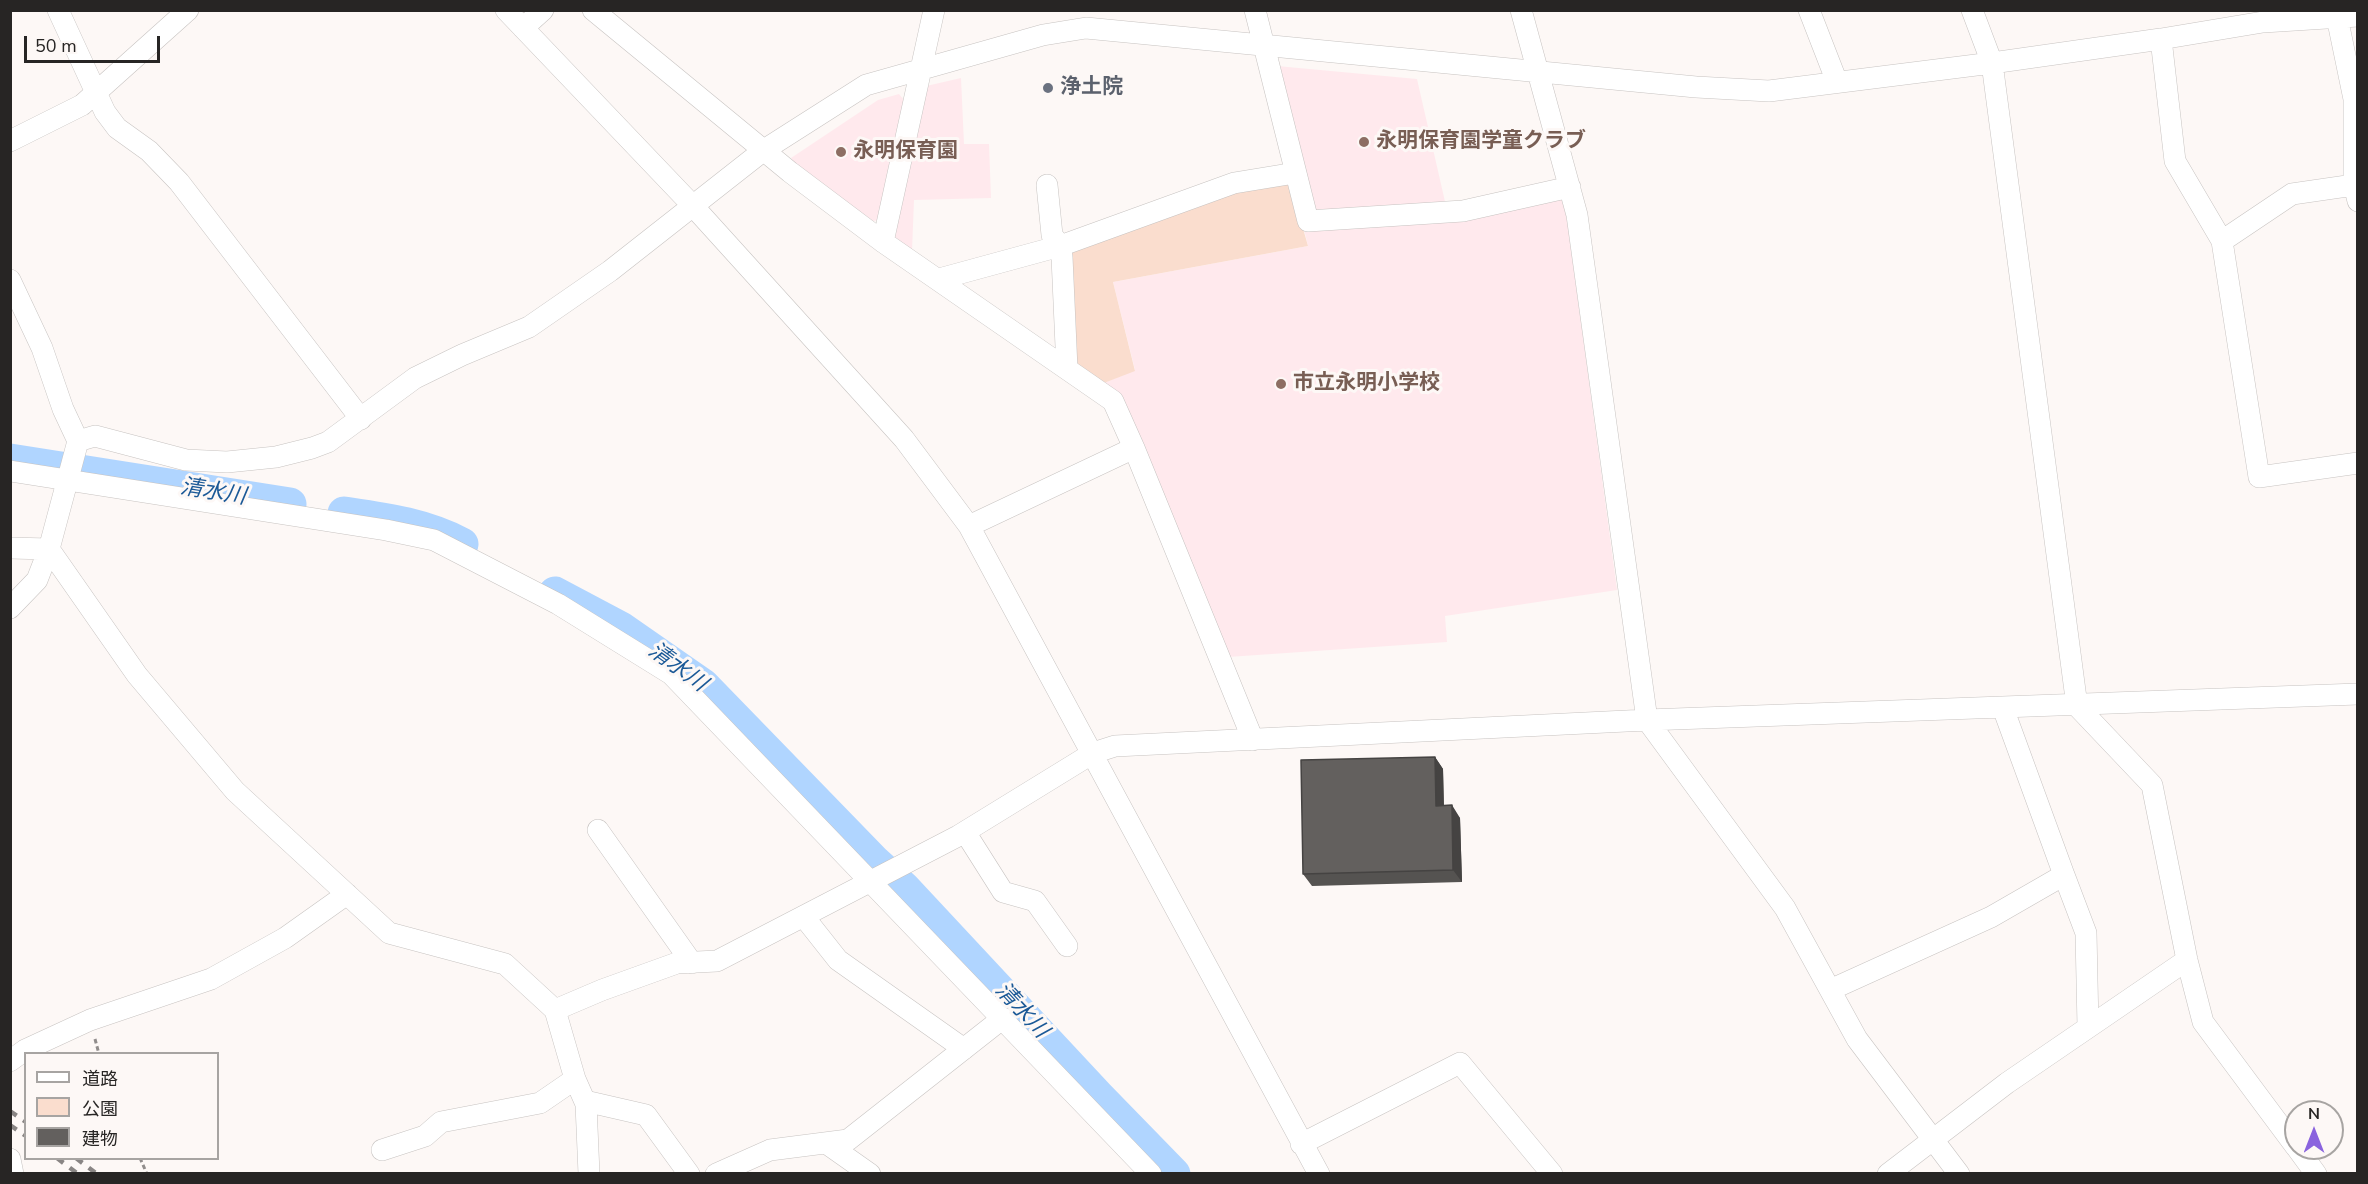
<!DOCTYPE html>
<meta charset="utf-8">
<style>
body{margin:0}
#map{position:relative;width:2368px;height:1184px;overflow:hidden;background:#fdf8f6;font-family:"Nunito Sans","Noto Sans JP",sans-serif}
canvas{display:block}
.frame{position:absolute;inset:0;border:12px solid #272524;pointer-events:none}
.legend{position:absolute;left:24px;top:1052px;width:195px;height:108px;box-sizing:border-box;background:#fdf8f6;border:2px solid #a7a4a2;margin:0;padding:8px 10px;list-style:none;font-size:18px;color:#272524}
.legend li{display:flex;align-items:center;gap:12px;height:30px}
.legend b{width:30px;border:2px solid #a7a4a2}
.north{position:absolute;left:2284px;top:1100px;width:60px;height:60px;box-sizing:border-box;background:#fdf8f6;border:2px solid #a7a4a2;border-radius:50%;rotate:0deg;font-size:16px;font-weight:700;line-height:24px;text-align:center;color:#272524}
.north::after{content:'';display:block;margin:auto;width:21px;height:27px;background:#8a63de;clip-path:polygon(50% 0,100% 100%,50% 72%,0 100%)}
.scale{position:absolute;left:24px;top:36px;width:136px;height:27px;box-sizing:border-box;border:3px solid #272524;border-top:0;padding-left:8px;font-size:18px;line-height:21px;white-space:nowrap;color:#272524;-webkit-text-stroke:4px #fdf8f6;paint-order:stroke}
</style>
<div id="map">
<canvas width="2368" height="1184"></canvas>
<div class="frame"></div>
<ul class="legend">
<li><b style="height:8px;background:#fff"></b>道路</li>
<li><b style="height:16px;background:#faddce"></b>公園</li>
<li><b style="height:16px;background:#63605e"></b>建物</li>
</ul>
<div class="north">N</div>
<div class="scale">50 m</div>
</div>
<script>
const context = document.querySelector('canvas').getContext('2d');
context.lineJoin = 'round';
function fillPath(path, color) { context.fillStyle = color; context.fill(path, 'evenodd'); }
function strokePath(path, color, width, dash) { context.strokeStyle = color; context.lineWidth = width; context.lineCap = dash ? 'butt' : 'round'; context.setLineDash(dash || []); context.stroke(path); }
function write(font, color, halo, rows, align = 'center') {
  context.font = font + ' "Nunito Sans","Noto Sans JP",sans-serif'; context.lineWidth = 6; context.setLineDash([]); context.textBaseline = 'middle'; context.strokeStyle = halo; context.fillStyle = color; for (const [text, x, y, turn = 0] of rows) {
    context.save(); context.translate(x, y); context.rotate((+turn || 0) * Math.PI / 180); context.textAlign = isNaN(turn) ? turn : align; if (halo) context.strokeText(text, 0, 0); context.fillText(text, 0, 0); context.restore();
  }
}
const education = new Path2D(`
 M1277,66L1417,79L1446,206L1315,215Z
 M961,78L964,144H989L991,198L914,200L912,251L892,238L922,87Z
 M899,94L904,100L878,220L873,221L796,166L791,158L878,100Z
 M1562,195L1568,226L1617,590L1445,616L1447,642L1228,657L1104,383L1135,370L1113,282L1308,246L1304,229Z`);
const green = new Path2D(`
 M1289,179L1308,246L1113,282L1135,371L1104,383L1076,365L1071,249L1231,189Z`);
const river = new Path2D(`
 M10,460L290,504
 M344,513C385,519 424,524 462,544
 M555,593L621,628L703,685L874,861L904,888L1098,1096L1174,1174`);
const path = new Path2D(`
 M95,1039L99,1054
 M140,1158L147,1174`);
const minor = new Path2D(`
 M58,10L105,112L117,128L149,151L179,182L361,419
 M506,10L693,206L904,439L969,526L1319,1174
 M593,10L790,172L883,242L1113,401L1134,448L1253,740
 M1255,10L1308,221L1463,211L1570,187
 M1521,10L1577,215L1647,720L1785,908L1857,1039L1959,1174
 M1809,10L1837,82
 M1972,10L1992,63L2077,706L2152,785L2187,960L2203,1022L2296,1147
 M2337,17L2354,99V185L2358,201
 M523,28L543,10
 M2161,39L2175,161L2222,241L2259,477L2358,463
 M10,141L82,105L188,10
 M1047,185L1052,235L1060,246L1062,257L1067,369
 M2222,241L2292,194L2354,185
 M883,242L934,10
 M939,279L1060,246L1234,183L1295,173
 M10,280L42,348L63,409L78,441L49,549L37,580L10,608
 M78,441L95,436L186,460L227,462L276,457L312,448L328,442L415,378L462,355L529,327L610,271L764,150L866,85L1043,35L1086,28L1696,87L1769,91L1992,63L2161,39L2263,22L2358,16
 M10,471L386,530L434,540L558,604L671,674L1151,1174
 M969,526L1134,448
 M10,548L49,549
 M49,549L137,675L235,791L389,933L505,964L555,1010L575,1079L586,1104L589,1174
 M2003,708L2064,875
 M598,830L692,963
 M965,832L1003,892L1035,901L1067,946
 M804,917L838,960L964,1049
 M1830,990L1991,917L2064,875L2086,933L2088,1027
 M555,1010L602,990L677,963L717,961L958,836L1093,753L1115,746L1647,720L2358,694
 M10,1061L25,1050L90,1020L211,979L285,938L347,894
 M585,1101L646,1115L689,1174
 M826,1143L870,1174
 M1301,1144L1460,1063L1552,1174
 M2297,1148L2316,1174
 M382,1150L425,1136L441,1122L540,1103L575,1079
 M10,1159L13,1174
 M716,1174L770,1150L848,1140L1003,1018
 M1888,1174L2007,1083L2187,960`);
const rail = new Path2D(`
 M10,1111L26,1122
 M10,1125L26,1136
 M57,1158L78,1174
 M76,1158L97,1174`);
const wall = new Path2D(`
 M1435,757L1443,769L1444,806L1460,818L1462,882L1312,886L1303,874Z`);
const shadedWall = new Path2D(`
 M1435,757L1443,769L1444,818L1436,806Z
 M1452,805L1460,818L1462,882L1453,870Z`);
const building = new Path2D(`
 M1435,757L1436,806L1452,805L1453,870L1303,874L1301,760Z`);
const markers = [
 [1048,88,6,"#6b7280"],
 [1364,142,6,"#8d6e63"],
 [841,152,6,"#8d6e63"],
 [1281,384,6,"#8d6e63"]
];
const worshipNames = [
 ["浄土院",1060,88]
];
const educationNames = [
 ["永明保育園学童クラブ",1376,142],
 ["永明保育園",853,152],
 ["市立永明小学校",1293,384]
];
const waterNames = [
 ["清水川",213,493,9],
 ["清水川",677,668,36],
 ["清水川",1021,1011,47]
];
fillPath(education, '#ffe9ed');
fillPath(green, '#faddce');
strokePath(river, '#b0d5ff', 33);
strokePath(minor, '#c7c3c1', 22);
strokePath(path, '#918d8c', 3, [4.5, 3]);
strokePath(minor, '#fff', 21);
strokePath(rail, '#898584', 4.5, [8, 8]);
fillPath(wall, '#555351');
fillPath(shadedWall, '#454342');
fillPath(building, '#63605e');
strokePath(building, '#454342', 1.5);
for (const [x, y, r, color] of markers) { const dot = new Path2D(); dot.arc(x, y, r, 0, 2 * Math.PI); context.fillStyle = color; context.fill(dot); strokePath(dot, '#fdf8f6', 2); }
write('bold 21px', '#5b616d', '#fdf8f6', worshipNames, 'left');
write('bold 21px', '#785e54', '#fdf8f6', educationNames, 'left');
write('italic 22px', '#1b5997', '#fdf8f6', waterNames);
</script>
